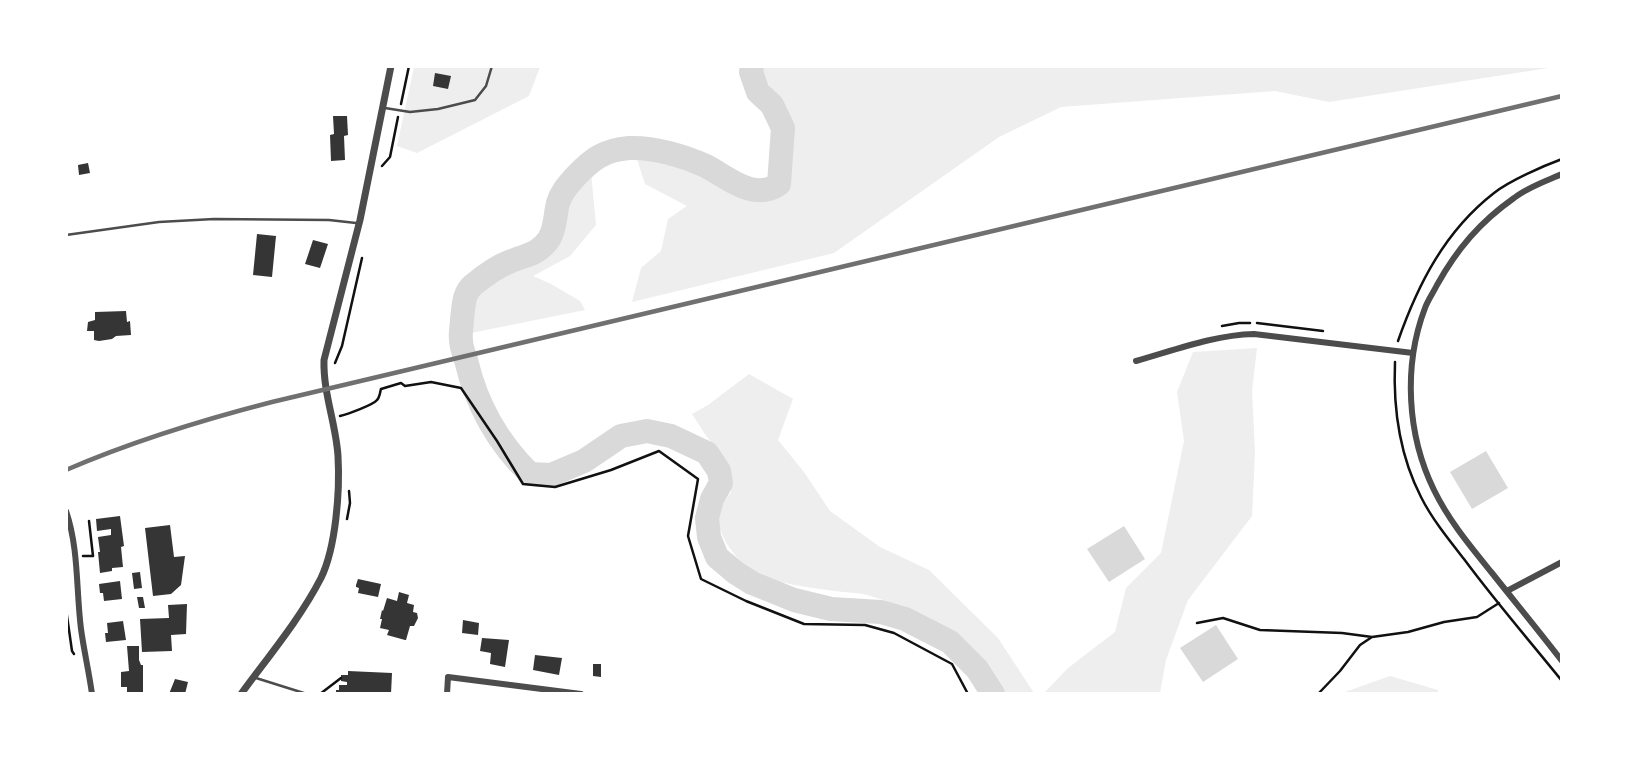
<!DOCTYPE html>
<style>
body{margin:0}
#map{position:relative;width:1628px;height:760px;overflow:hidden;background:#fff;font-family:Lato,sans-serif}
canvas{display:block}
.frame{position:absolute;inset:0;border:68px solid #fff;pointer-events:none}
</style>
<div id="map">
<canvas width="1628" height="760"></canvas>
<div class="frame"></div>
</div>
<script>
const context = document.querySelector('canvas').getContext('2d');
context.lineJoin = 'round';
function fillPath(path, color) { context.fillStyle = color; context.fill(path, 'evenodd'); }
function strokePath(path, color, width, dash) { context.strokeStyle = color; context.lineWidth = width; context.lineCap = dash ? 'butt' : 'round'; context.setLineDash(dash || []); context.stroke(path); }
const green = new Path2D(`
 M414,67H540L529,96L417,153L397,146Z
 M760,67H1555L1329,102L1275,91L1061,107L999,137L834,253L632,302L641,268L661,251L668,219L687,206L645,184L636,156L696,171L735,196L775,195L788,184L789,127Z
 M591,172L596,225L570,256L533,276L551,284L580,301L585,310L471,333L474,300L508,269L541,258L564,231L572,192Z
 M1257,348L1252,391L1255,452L1252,516L1188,600L1166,660L1160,693H1044L1068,668L1115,632L1126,588L1161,553L1184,441L1177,392L1193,352Z
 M749,374L793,399L778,440L804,472L830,511L880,547L929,570L998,638L1034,693H1004C970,645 925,611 867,595C857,592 846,593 835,591C811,588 773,583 752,571C742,566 726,545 722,534C719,528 719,520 717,513L731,492L727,464L705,434L692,414L708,405Z
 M1390,676L1438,690V693H1342Z`);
const water = new Path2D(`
 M1486,451L1508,488L1472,509L1450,472Z
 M1124,526L1145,559L1109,582L1087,549Z
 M1216,625L1238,659L1203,682L1180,648Z`);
const river = new Path2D(`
 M752,66L751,72L758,92L772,105L783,128L779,184C754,202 727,177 706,166C684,156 654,147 629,148C604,150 592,159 575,177C568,185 561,192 558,203C555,214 556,228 549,239C538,255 525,255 509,262C496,267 484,276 473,285C463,294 464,305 462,319C462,325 460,333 461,340C461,347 464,354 466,360C476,403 498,443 530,474L551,475L584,461L621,436L647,431L671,436L707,453L719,471L721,483L712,499L707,518L709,537L717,557L736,573L752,583L794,600L831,609L881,612L905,619L950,642L977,669L993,694`);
const building = new Path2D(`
 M435,73L451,76L448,89L433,86Z
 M333,116H347L348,135L344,136L345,160L331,161L330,135L334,134Z
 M88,163L90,173L79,175L78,165Z
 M257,234L276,236L272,277L253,275Z
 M313,240L328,244L320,268L305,264Z
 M126,311L127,322L130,321L131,335L116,336L112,339L99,341L94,340V331H87L88,322L95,320V312Z
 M120,516L124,546L121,547L123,567L112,568V571L100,573L98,552H100L98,537L111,535V529L97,531L96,519Z
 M170,525L174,557L185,556L181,585L171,594L153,596L145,528Z
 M140,572L142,588L134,589L132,573Z
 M358,579L381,584L378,597L358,593L359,588L356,587V585Z
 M120,581L122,599L104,601L103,593H100L99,584Z
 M399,592L409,595L407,603L414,605L413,612L417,613L418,618L414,626H410L406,640H405L387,635L389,630L380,628L382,619H380L382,610L383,611L387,598L397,601Z
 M137,597H143L145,608H139Z
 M187,604L186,634L171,635L172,651L142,652L140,619L169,618L168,605Z
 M463,620L479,623L478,635L462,633Z
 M123,621L126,640L106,642L105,633H108L107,623Z
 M482,638L509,640L505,667L490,664L491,653L480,651Z
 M127,646H139V660L141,665H143V694H127V687H121V672L129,671Z
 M535,655L562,658L559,675L533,670Z
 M593,664H601V677L593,676Z
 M348,671L392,673L391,694H336V690H339V685H347V682L341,681V675H348Z
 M175,679L188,682L185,694H169Z`);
const path = new Path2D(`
 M401,104L409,66
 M382,166L390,157L398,117
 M1257,323L1323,331
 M1222,326L1239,323H1250
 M1398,341C1418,284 1445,231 1494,193C1509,181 1543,166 1562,159
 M1395,362C1393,409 1399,454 1421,497C1432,519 1449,540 1464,559C1495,601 1529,640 1562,681
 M335,363L342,346L362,258
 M340,416C348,414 373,405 377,400C380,397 380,392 381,389L401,383L405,386L431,382L461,388L497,441L523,484L555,487L611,470L659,451L698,479L688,536L701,579L746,601L804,624L865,625L894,633L952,664L968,694
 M347,519L350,503L349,491
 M83,556H93L89,521
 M66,609L72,651L74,654
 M1197,623L1223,618L1260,630L1342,633L1372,637L1408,632L1444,622L1477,617L1499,603
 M320,694L341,678
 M1318,694L1340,671L1360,645L1372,637`);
const service = new Path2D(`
 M385,108L410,112L438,109L475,100L486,86L492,66
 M66,235L159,222L214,219L329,220L356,223
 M256,678L307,694`);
const minor = new Path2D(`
 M1562,174C1546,181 1528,187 1514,198C1480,222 1457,249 1437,285C1433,293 1428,300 1425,308C1403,366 1407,435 1434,490C1449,521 1471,547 1492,573C1515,602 1539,631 1562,661
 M1136,361C1175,350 1214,335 1254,334L1413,353
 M66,511C79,549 76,590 81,629C84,651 89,672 92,694
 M1507,591L1562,562
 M447,694L448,677L581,694`);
const tertiary = new Path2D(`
 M241,694C268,657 300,619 321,578C336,547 340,491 338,456C336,424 323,393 324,360L360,220L391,66`);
const rail = new Path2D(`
 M66,470C133,441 202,420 272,402L1562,96`);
fillPath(green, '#eee');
fillPath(water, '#d9d9d9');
strokePath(river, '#d9d9d9', 24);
fillPath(building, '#353535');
strokePath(path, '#111', 2.5);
strokePath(service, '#4c4c4c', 2.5);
strokePath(minor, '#4c4c4c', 6);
strokePath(tertiary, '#4c4c4c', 7);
strokePath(rail, '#707070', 4.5);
</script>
